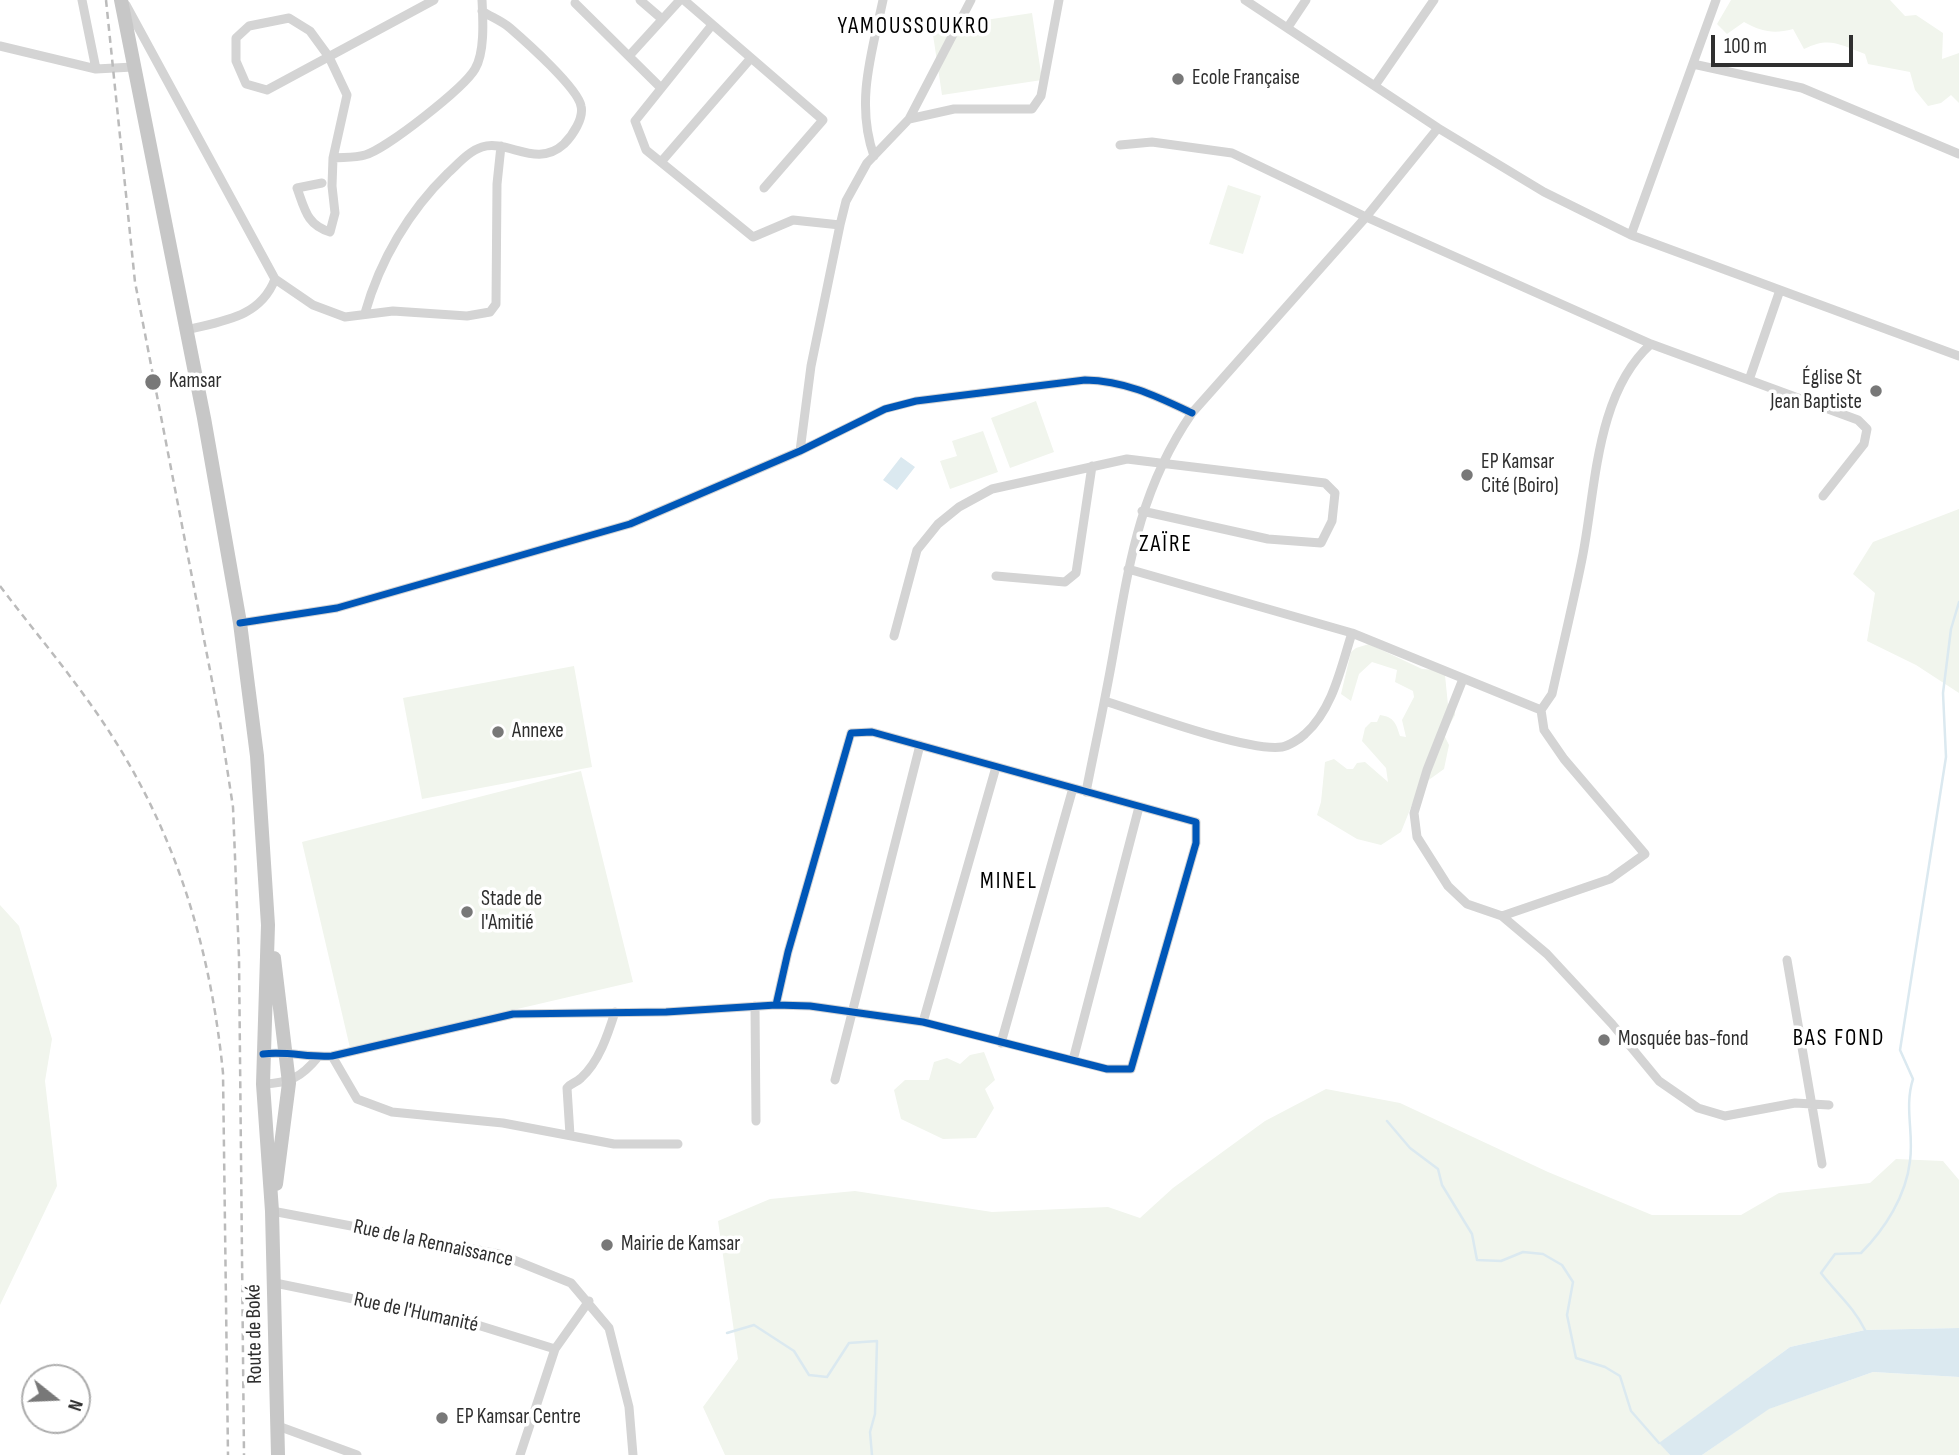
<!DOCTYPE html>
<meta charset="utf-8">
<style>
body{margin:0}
#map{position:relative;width:1959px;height:1455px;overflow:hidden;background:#fff;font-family:"Sofia Sans Condensed",sans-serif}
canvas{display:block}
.north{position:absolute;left:21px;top:1364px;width:70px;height:70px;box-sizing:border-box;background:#fff;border:2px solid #acacac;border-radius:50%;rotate:108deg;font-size:19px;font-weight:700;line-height:28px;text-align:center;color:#2f2f2f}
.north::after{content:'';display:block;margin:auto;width:24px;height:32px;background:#787878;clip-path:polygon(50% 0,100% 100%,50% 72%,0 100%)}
.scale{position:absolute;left:1711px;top:35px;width:142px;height:32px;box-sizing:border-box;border:4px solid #2f2f2f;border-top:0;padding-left:9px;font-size:21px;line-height:24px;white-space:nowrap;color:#2f2f2f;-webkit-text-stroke:5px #fff;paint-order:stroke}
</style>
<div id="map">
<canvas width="1959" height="1455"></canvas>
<div class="north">N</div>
<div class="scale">100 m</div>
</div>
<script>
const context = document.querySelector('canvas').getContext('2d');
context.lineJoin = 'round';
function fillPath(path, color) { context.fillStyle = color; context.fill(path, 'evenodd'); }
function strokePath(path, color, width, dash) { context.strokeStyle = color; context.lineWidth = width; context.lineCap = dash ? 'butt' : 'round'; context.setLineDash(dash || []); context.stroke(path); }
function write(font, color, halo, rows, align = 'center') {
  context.font = font + ' "Sofia Sans Condensed",sans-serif'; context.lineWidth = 7; context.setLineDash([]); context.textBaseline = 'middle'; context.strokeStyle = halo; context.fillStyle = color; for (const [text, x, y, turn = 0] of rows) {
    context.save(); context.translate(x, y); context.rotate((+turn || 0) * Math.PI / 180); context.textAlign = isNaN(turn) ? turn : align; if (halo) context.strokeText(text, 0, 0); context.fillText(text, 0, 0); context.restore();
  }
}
const green = new Path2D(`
 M1731,0H1890L1905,16L1916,15L1943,33L1942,59L1959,53V103L1951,95L1941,103L1928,106L1915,90L1910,72L1868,64L1865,54C1840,45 1830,36 1804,49L1793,29C1774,34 1762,32 1744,22L1727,34L1717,24Z
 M1032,13L1042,80L942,95L932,28Z
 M1228,185L1261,196L1243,254L1209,244Z
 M1036,401L1054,452L1010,468L991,418Z
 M983,431L998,472L950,489L940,461L957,456L952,441Z
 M1959,509V693L1916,665L1867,641L1875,593L1853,574L1873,542Z
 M1369,644L1422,669L1436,670L1445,675L1448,705L1455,708V715L1444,735L1449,745L1444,769L1419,787L1401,832L1381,845L1357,839L1317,815L1321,802L1325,762L1334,759L1347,769H1353L1357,763L1365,762L1388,782L1386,768L1362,741L1365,728L1371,722H1377L1380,715C1394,717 1396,723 1400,736L1406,737L1402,720L1414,697L1413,691L1395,682L1397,670L1372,662L1359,674L1351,701L1341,694L1351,652L1356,648Z
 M574,666L592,767L422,799L403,698Z
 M581,771L633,982L350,1048L302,842Z
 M0,905L19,926L52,1039L45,1081L57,1186L0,1305Z
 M984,1052L995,1080L985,1089L994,1108L976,1138L943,1139L901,1119L894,1090L905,1080H929L934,1062L947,1058L960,1064L970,1055Z
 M1326,1089L1400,1103L1548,1172L1652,1215H1741L1779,1193L1870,1183L1896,1159L1943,1161L1959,1180V1328L1865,1330L1790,1347L1660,1443L1670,1455H725L703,1407L738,1359L718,1221L770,1199L855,1191L992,1212L1108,1207L1140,1218L1173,1188L1265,1121Z
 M1873,1372L1959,1377V1455H1702L1768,1409Z`);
const water = new Path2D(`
 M901,457L915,467L897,490L883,480Z
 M1959,1328V1377L1873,1372L1769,1409L1702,1455H1670L1659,1443L1790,1347L1865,1330Z`);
const stream = new Path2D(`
 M1387,1121L1410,1148L1438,1169L1442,1185L1472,1234L1477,1260L1501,1261L1523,1252L1543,1254L1562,1265L1573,1282L1567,1315L1576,1358L1605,1367L1620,1376L1631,1411L1659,1443
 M1865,1330C1853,1306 1837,1294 1821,1273L1835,1254L1861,1253C1885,1229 1906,1196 1910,1161C1914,1133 1904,1107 1913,1079L1900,1050L1946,757L1943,693L1951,629L1959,602
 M727,1333L754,1325L794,1351L809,1375L827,1377L849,1343L877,1341L875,1414L870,1432L872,1455`);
const minor = new Path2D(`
 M82,0L96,69
 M640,0L662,19
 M684,0L823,120L764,188
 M1245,0L1438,128L1544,192L1631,235L1959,356
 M575,3L661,88
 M126,5L275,279L313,305L345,317L393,311L467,316L490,312L496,304L497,184L501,146
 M712,25L635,121L646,150L753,237L793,220L840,225
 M1288,27L1306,0
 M0,46L96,69L133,67
 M629,56L680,0
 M1693,64L1802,88L1959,154
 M1376,84L1434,0
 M909,119L971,0
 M1120,145L1152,142L1232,153L1366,217L1651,344L1858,420L1867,429L1864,444L1823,496
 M874,156C855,103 872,52 883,0
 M333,158C343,157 355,158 365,155C385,150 464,88 475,69C485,52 483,20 482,0
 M661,162L751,58
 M322,183L297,188C305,210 307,225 330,232L335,213L332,186L333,158L347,95L329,57L310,31L289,18L249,26L236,38V61L246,84L267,90L434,0
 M1631,235L1716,0
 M365,313C380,260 409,211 448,173C458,164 469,151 482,147C508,139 537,169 564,144C573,135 584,118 581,106C578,88 525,41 510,28C502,21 491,17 482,11
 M186,330C222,321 260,318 275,279
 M1749,380L1780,290
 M800,451L811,366L840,225L846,201L867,163L909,119L954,109H1032L1041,96L1059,0
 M1128,569L1352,633L1541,710L1552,694C1562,649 1573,604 1582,559C1596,490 1595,394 1651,344
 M996,576L1065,582L1076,573L1092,466
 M240,623L337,608L630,524L800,451L885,409L916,401L1085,380C1126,381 1156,396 1192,413
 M894,636L917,550L938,524L959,507L992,489L1127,459L1325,483L1335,493L1332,521L1321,543L1268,539L1142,511
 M1463,679L1427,770L1414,813L1417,837L1448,886L1467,904L1502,916L1547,954L1612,1024L1659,1081L1698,1108L1725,1116L1795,1103L1829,1105
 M1105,701C1142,713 1248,752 1282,747C1288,746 1300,739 1305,734C1333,709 1341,667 1352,633
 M1086,792C1095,746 1105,701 1113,655C1129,565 1139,490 1192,413L1366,217L1438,128
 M1502,916L1610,879L1645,854L1564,759L1544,730L1541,710
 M1787,960L1822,1164
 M755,1006L756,1121
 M923,1022L996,767
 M1001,1043L1073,788
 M263,1054C290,1051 308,1058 332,1056L513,1014L666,1012L776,1005L810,1006L923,1022L1107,1069H1131L1196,843V822L872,732L851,733L788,952L776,1005
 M332,1056L357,1099L392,1112L503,1123L614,1144H678
 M1073,1060L1139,807
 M835,1080L920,745
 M263,1084C289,1083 301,1078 318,1057
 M570,1135L567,1088C571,1083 576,1083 581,1078C599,1062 608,1034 615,1012
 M272,1211L499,1254L571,1283L609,1328L629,1407L633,1455
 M275,1283L471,1323L555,1349
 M278,1426L357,1455
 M520,1455L555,1349L589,1301`);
const primary = new Path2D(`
 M121,0L204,418L240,623L257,756L268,925L263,1084L272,1211L278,1455
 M274,958L289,1083L276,1184`);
const rail = new Path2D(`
 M106,0L135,282L220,722L233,807L239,957L244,1455
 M0,586C37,635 79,684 112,736C178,839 211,952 223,1073L228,1455`);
const cycleway = new Path2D(`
 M240,623L337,608L630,524L800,451L885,409L916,401L1085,380C1126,381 1156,396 1192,413
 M263,1054C290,1051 308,1058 332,1056L513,1014L666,1012L776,1005L810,1006L923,1022L1107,1069H1131L1196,843V822L872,732L851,733L788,952L776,1005`);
const markers = [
 [1178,79,7,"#787878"],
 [153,382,9,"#787878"],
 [1876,391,7,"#787878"],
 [1467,475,7,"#787878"],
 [498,732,7,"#787878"],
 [467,912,7,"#787878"],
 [1604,1040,7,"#787878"],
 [607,1245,7,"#787878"],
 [442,1418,7,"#787878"]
];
const poiNames = [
 ["Ecole Française",1192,79],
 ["Église St",1862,379,"right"],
 ["Jean Baptiste",1862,403,"right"],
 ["Kamsar",169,382],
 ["EP Kamsar",1481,463],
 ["Cité (Boiro)",1481,487],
 ["Annexe",512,732],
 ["Stade de",481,900],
 ["l'Amitié",481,924],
 ["Mosquée bas-fond",1618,1040],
 ["Mairie de Kamsar",621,1245],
 ["EP Kamsar Centre",456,1418]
];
const streetNames = [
 ["Rue de la Rennaissance",433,1244,12],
 ["Rue de l'Humanité",416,1313,12],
 ["Route de Boké",255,1334,-91]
];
const neighbourhoodNames = [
 ["YAMOUSSOUKRO",914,27],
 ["ZAÏRE",1166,545],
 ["MINEL",1009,882],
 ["BAS FOND",1839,1039]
];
fillPath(green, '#f1f5ed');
fillPath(water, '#dbe9f0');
strokePath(stream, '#dbe9f0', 2.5);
strokePath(minor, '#d4d4d4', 9);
strokePath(primary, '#c7c7c7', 14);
strokePath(rail, '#bbb', 2.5, [7, 5]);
strokePath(cycleway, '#0057b8', 7);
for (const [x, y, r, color] of markers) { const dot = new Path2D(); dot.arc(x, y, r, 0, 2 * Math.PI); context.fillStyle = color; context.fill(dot); strokePath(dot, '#fff', 2.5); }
write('21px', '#2f2f2f', '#fff', poiNames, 'left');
write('21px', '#2f2f2f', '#fff', streetNames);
context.letterSpacing = '2px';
write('23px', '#000', '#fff', neighbourhoodNames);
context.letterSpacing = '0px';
</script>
